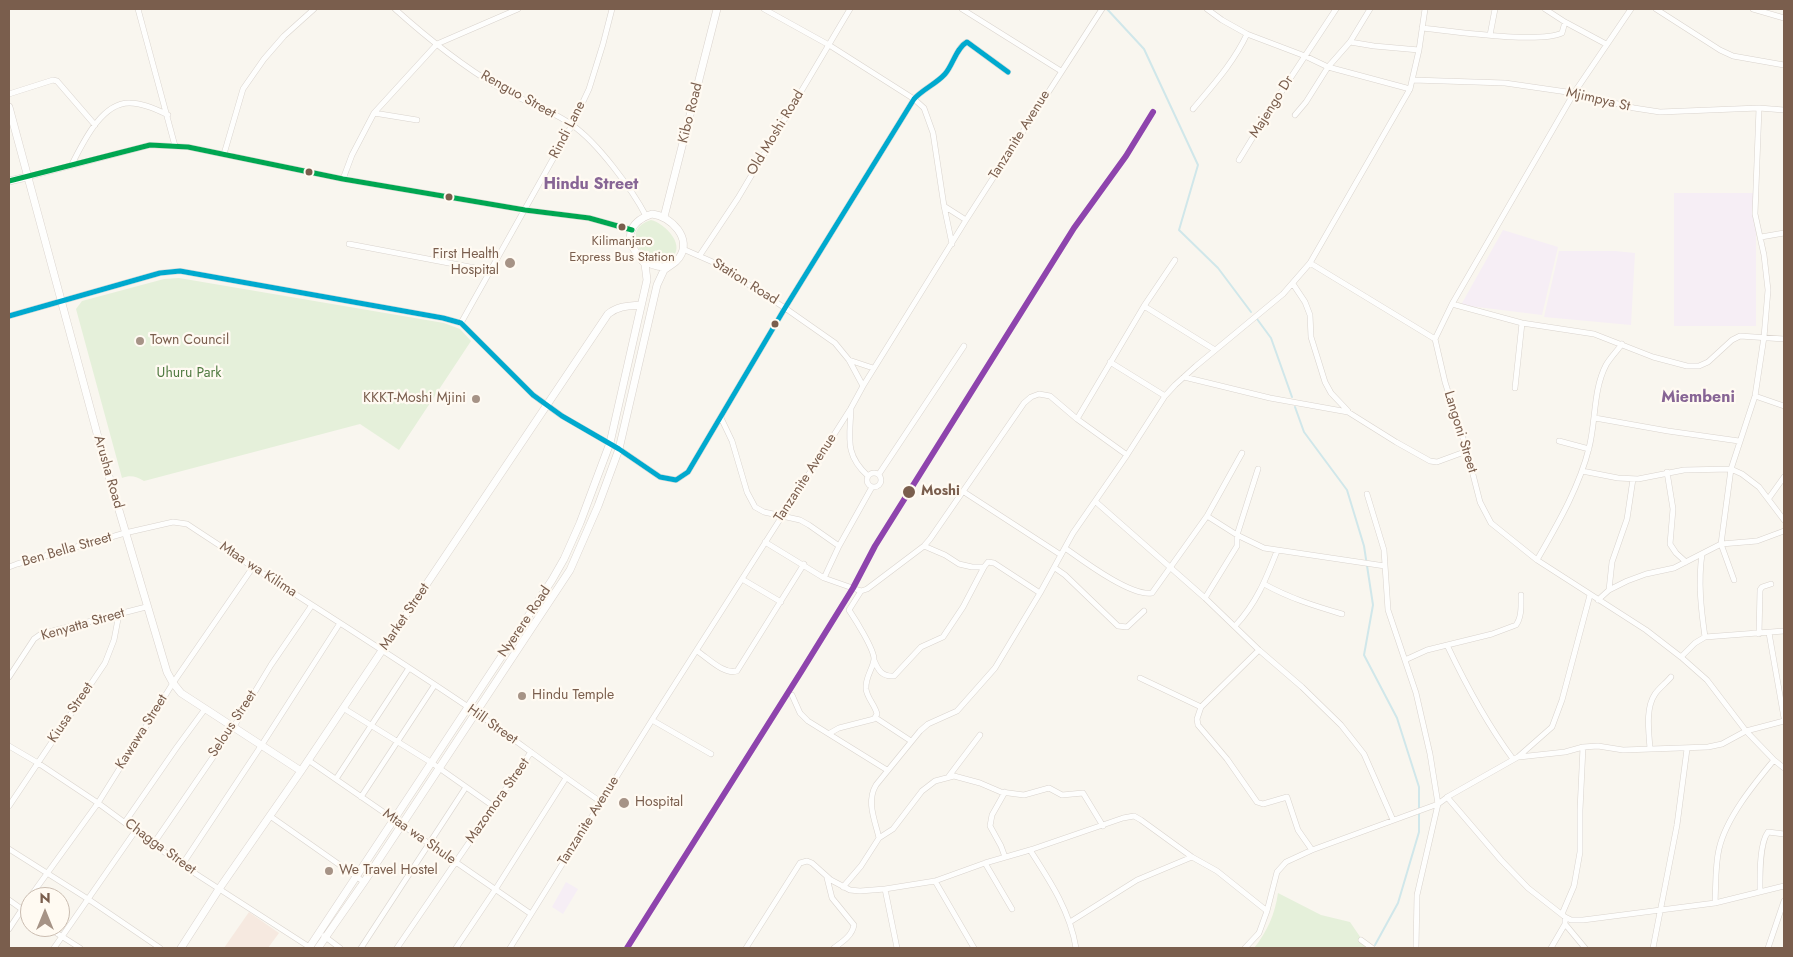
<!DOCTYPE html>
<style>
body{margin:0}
#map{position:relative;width:1793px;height:957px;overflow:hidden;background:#f9f6ef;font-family:Jost,sans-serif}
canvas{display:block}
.frame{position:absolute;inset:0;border:10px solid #7a5e4d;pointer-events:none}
.north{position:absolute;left:20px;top:887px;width:50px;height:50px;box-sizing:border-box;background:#fffaf2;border:1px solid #cabcb0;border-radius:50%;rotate:0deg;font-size:14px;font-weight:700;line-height:20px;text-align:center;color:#7a5e4d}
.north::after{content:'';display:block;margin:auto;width:18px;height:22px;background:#a69386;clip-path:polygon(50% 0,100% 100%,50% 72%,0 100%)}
</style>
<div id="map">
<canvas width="1793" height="957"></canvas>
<div class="frame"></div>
<div class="north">N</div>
</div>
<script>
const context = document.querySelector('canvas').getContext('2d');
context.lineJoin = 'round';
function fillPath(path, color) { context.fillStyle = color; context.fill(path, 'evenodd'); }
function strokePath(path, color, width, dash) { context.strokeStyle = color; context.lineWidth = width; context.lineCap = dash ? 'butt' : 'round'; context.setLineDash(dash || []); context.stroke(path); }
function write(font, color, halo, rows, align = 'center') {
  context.font = font + ' Jost,sans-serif'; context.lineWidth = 4.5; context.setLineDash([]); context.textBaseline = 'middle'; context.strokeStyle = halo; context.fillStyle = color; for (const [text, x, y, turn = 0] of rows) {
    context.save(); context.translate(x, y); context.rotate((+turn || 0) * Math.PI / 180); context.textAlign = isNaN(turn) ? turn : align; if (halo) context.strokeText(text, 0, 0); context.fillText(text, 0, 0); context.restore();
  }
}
const commercial = new Path2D(`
 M249,912L279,933L268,948H224Z`);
const education = new Path2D(`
 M1674,193H1756V326H1674Z
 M1503,230L1558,247L1542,315L1461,305Z
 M1559,251H1615L1635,253L1631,325L1544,317Z
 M566,882L578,889L563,914L552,907Z`);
const green = new Path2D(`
 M651,220C665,223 688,247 670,259C650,273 615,231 651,220Z
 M179,278L444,323L460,329L471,341L399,450L360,424L144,481C136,476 130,475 122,478L76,309L82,301L164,279Z
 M1278,893L1321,915L1350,922L1365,944L1370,948H1254C1267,932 1275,914 1278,893Z`);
const stream = new Path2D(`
 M1107,9L1144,49L1198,165L1179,230L1218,268L1251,312
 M1257,319L1271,338L1292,397
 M1295,407L1304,432L1347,490L1364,546L1373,605L1364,655L1397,718L1419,787V832L1398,903L1375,945`);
const street = new Path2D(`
 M138,9L175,146
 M395,9C425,36 463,66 498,87C522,101 550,109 572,125C597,142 632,189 646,216
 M764,9L829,45L914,99L924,108L933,133L944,206L952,244
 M962,9L1061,71
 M1207,9L1222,20L1247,34L1305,56L1328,67L1410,89
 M1545,9L1565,22L1606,44
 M1631,9L1574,93L1452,304L1435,339L1445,382L1467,451L1480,502L1491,523L1537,560L1646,630L1681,657L1707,680L1746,731L1774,760L1784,768
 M1656,9L1720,50L1733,56L1784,65
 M1753,9L1784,18
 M1422,28C1451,31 1539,44 1562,33L1565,22
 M1490,35L1495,9
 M1350,42L1374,46L1419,50
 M1413,80L1505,83L1574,93L1634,108L1660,112L1759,108L1784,110
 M9,94L53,80L57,81L95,125
 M1193,109C1213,85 1234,62 1247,34
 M374,113L417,120
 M1295,115L1306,102L1328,67L1350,42L1370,9
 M224,154L243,89L264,59L284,36L314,9
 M1239,160L1272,106L1336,9
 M71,166C82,145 101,102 130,103C143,103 156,109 168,115
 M27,177L150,145L188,147L343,179L525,210L589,218L632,230
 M343,179L352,155L374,113L437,44L518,9
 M944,206L966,220
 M1761,237L1784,233
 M349,244L491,271
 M683,249L715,263L785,308L835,343L849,360L863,386
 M700,255L738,198L850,9
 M1310,263L1435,339
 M1293,284L1305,302L1310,315L1311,337L1325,382L1331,393L1348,411
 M1452,304L1522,323L1594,334L1653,357L1687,366H1699L1708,362L1732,340L1740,336L1784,339
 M1144,306L1215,350
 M9,316L160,273L180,271L443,318L461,323L533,395L562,416L619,449L660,477L676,480L688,472L785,308L914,99C923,89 936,84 945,74C953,65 956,48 967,42L1008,72
 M461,323L572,125L589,89L603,44L612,9
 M849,360L873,368
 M1110,362L1165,396
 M1184,377L1270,398L1348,412L1396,442L1430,461L1437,462L1467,451
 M1515,388L1522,323
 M1755,396L1784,406
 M851,408C850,438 844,454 868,476
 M721,418L732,441L747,492L755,507L764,512L800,520L809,525L839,546
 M1595,418L1668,431L1739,441
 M1077,419L1144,306L1175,260
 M1559,441L1589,449
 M1582,471L1618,478L1638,479L1684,470L1731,469L1742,474L1759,487L1784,520
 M1667,472L1673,509L1670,544L1676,553L1686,562
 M867 480a7 7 0 1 1 14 0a7 7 0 1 1-14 0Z
 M879,474L964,346
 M964,492L1061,555
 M1367,494L1384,550L1388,610L1416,693L1430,754L1438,804L1417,895L1416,948
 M1769,498L1784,477
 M1096,502L1205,598L1259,650L1302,687L1341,725L1364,754L1393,820
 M1207,516L1237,535L1264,548L1385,566
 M765,542L824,578L861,591L867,589L924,546L930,539L1024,403L1031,397L1039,394L1050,396L1077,419L1127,455
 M924,546L945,555L959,564L972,567H984L988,562L994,563L1040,593
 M1065,548C1082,560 1131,597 1152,593L1207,516L1242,453
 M1702,554C1698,582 1701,609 1705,637
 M1537,560C1557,525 1579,488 1589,448C1596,421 1593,390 1606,365C1610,358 1617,351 1622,344
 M9,567L17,564L125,533L173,522L187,524C282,587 380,647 474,711C517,741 558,773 601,802
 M1055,568L1065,575L1118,626L1127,627L1144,611
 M824,578L839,546L872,487
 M742,579L781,602
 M1734,580L1721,544L1731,469L1755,396L1764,337L1768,290L1764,255L1755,214L1759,108
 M1264,584C1289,598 1315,606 1342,614
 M1609,590L1612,562L1627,519L1633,479
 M1205,598L1237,546V535L1258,469
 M1598,600L1609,590L1627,581L1646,574L1674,568L1721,544L1757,541L1784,531
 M1235,626C1256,604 1266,579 1277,551
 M1769,633L1784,718
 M1759,634L1760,590L1762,587L1771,584
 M1447,645C1466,685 1487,724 1513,759
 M1259,650L1201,707L1197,719L1198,725L1227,759L1257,802L1263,804L1287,797L1298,830L1312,850
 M697,651C708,658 724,675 737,671L804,564
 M1681,657L1695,643L1705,637L1784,631
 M874,660C878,670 882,677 894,676L921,647L943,637L963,607L984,567
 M1405,660L1427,650L1492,634L1516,625C1522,617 1521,605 1521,595
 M9,677L34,639L41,634L146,607
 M1140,678L1201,707
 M792,695L800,713L808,721L887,770
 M343,708L432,763L493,806
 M876,718L911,741
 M652,720L711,754
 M830,733L839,728L874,719L877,714C875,705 867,698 866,689C865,677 873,669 874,659C874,649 855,619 849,610L861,591
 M9,746L38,763L98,803L182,865L311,948
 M1650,749C1649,732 1645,709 1655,694C1659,688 1666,683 1671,677
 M1519,757L1565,752L1583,747L1598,746L1623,750L1708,747L1722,744L1746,731L1784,721
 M308,760L531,914
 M949,776L980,735
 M336,779L409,668
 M361,797L434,686
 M1447,797L1501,860L1528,888L1565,917L1571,920H1583L1715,903L1784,886
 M9,806L105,663L114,640L119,614
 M270,816L364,882
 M125,822L177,747L205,709
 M879,838C875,820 866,802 876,785L920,731L928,724L957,711L995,668L1040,593L1073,533L1127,455L1165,396L1175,385L1196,366L1283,294L1310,263L1410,89L1419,50L1425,9
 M154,843L233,728L271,665L312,605
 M9,849L88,899L160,948
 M1030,850C1050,881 1070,911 1076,948
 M1005,857L1001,846L990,826L992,815L1005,792
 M985,863L1012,909
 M182,865L261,746L340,623
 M827,878L832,898L854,925C852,936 842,942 834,948
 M935,881L974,948
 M843,887L861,866L879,838L893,829L922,791L935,781L954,776L980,783L1001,792L1024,795L1049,788L1062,795L1083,793L1103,826
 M885,889L897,948
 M1760,892C1760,877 1759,844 1768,832L1784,834
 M30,897L98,803L173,683L253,567
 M9,900L30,915
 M1715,903C1716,885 1715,866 1719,849C1726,818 1754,784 1774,760
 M1562,914L1574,886L1580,852V810L1583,747
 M1565,917V924L1585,948
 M1070,922L1137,880L1192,857
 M47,927L80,948
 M9,929L30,897
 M324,936L340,948
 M1361,940L1372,948
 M54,948L136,830
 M361,948L466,787
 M397,948L531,752
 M456,948L495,890L566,778
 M510,948L652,720L851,408L863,386L966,220L1102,9
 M746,948L800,863L807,861L812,863L831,880L850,890L860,891L885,889L935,881L985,863L1030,850L1123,818L1134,816L1141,820L1192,857L1217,871L1267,911
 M1245,948L1259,933L1267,911L1277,872L1286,862L1312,850L1438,804L1449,796L1518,757L1552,727L1562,700L1590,595
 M1551,948L1565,924
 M1653,948L1677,825L1687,749
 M1768,948L1784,901`);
const secondary = new Path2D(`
 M9,107L105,463L167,672L173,683L181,693L301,771
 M9,181L27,177
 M652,214C671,216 693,239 679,258C657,288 599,232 652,214Z
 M664,217L717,9
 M181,948L219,889L301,771L608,314C618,306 628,306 641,305
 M309,948L552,580L564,559L580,523L610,443L647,280L645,264L639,257
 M318,948L364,882L570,570L598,506L619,449L657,285L664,270L674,263`);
const bus1 = new Path2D(`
 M9,181L150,145L188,147L343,179L525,210L589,218L632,230`);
const bus2 = new Path2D(`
 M9,316L160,273L180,271L443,318L461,323L533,395L562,416L619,449L660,477L676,480L688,472L785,308L914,99C923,89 936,84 945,74C953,65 956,48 967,42L1008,72`);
const rail1 = new Path2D(`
 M627,948L801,672L853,588L875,546L1074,228L1126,156L1153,112`);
const markers = [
 [309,172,4.5,"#7a5e4d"],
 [449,197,4.5,"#7a5e4d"],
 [622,227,4.5,"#7a5e4d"],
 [510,263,6,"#a69386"],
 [775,324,4.5,"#7a5e4d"],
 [140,341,5,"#a69386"],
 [476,399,5,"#a69386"],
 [909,492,7,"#7a5e4d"],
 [522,696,5,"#a69386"],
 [624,803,6,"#a69386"],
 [329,871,5,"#a69386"]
];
const busNames = [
 ["Kilimanjaro",622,242],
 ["Express Bus Station",622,258]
];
const streetNames = [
 ["Renguo Street",518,95,29],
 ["Mjimpya St",1598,100,13],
 ["Majengo Dr",1272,107,-58],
 ["Kibo Road",691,113,-76],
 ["Rindi Lane",568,130,-63],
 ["Old Moshi Road",776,133,-59],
 ["Tanzanite Avenue",1020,135,-58],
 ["Station Road",745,282,32],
 ["Langoni Street",1460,432,73],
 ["Arusha Road",108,472,74],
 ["Tanzanite Avenue",806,478,-57],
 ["Ben Bella Street",67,550,-16],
 ["Mtaa wa Kilima",258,570,33],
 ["Market Street",405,617,-56],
 ["Nyerere Road",525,622,-56],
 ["Kenyatta Street",83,625,-16],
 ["Kiusa Street",71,713,-56],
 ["Selous Street",233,724,-57],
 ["Hill Street",492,725,35],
 ["Kawawa Street",142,732,-58],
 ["Mazomora Street",498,801,-55],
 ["Tanzanite Avenue",589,821,-58],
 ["Mtaa wa Shule",419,837,35],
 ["Chagga Street",160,847,36]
];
const poiNames = [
 ["First Health",499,255,"right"],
 ["Hospital",499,271,"right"],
 ["Town Council",150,341],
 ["KKKT-Moshi Mjini",466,399,"right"],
 ["Hindu Temple",532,696],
 ["Hospital",635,803],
 ["We Travel Hostel",339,871]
];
const parkNames = [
 ["Uhuru Park",189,374]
];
const stopNames = [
 ["Moshi",921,492]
];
const quarterNames = [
 ["Hindu Street",591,185],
 ["Miembeni",1698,398]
];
fillPath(commercial, '#f6e9e0');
fillPath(education, '#f6eef5');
fillPath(green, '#e5f0da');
strokePath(stream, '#d0e7ea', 2);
strokePath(street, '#d9d3cd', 6);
strokePath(secondary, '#dad3cd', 8);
strokePath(street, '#fefefd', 5);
strokePath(secondary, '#fefefd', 7);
strokePath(bus1, '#00a651', 5);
strokePath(bus2, '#00a9ce', 5);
strokePath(rail1, '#8e44ad', 6);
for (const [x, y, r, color] of markers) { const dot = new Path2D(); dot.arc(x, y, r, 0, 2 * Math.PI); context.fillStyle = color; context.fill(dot); strokePath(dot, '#fffaf2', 2); }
write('13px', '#7a5e4d', '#fffaf2', busNames);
write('14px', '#7a5e4d', '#fffaf2', streetNames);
write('14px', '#7a5e4d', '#fffaf2', poiNames, 'left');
write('14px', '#507a41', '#fffaf2', parkNames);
write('bold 14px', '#7a5e4d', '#fffaf2', stopNames, 'left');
write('bold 16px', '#876595', '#fffaf2', quarterNames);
</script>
